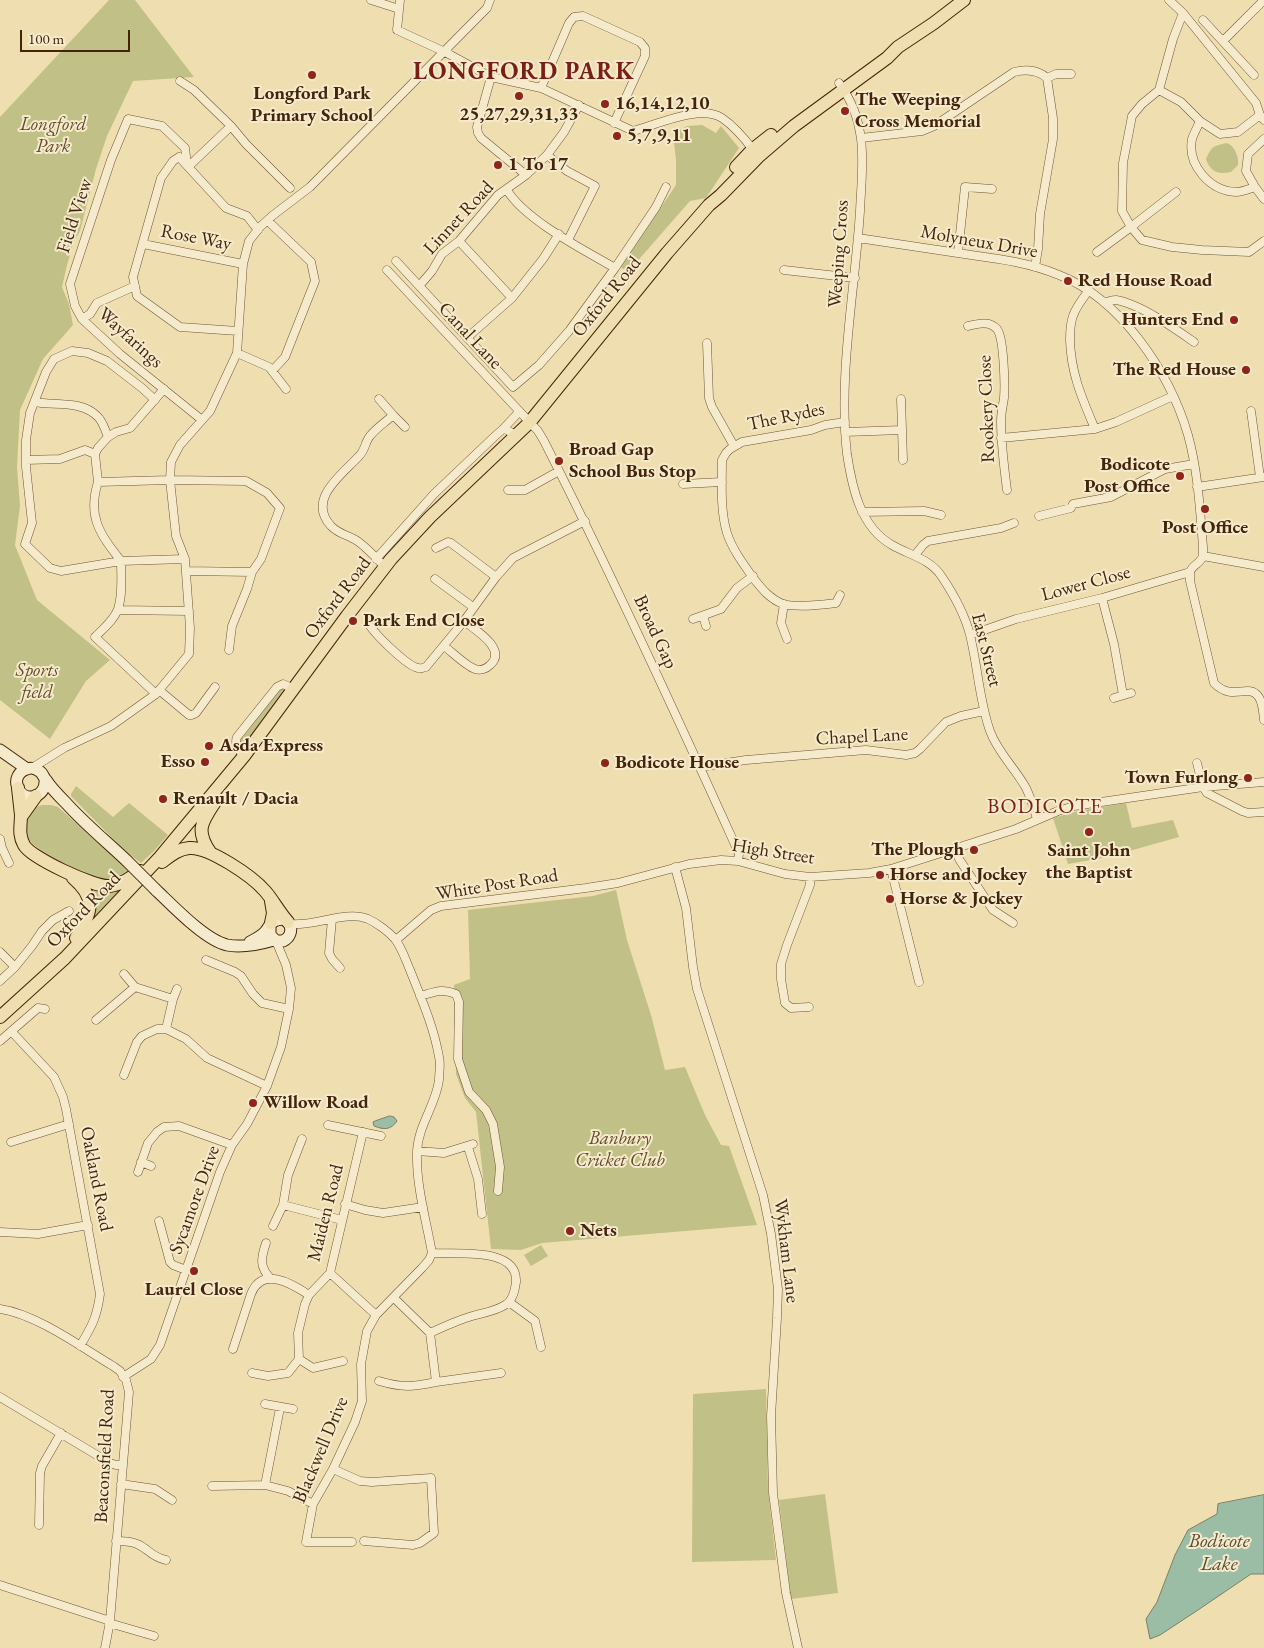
<!DOCTYPE html>
<style>
body{margin:0}
#map{position:relative;width:1264px;height:1648px;overflow:hidden;background:#efdfb0;font-family:"EB Garamond",serif}
canvas{display:block}
.scale{position:absolute;left:20px;top:30px;width:110px;height:22px;box-sizing:border-box;border:2px solid #44250b;border-top:0;padding-left:6px;font-size:15px;line-height:18px;white-space:nowrap;color:#44250b;-webkit-text-stroke:4px #f5eacc;paint-order:stroke}
</style>
<div id="map">
<canvas width="1264" height="1648"></canvas>
<div class="scale">100 m</div>
</div>
<script>
const context = document.querySelector('canvas').getContext('2d');
context.lineJoin = 'round';
function fillPath(path, color) { context.fillStyle = color; context.fill(path, 'evenodd'); }
function strokePath(path, color, width, dash) { context.strokeStyle = color; context.lineWidth = width; context.lineCap = dash ? 'butt' : 'round'; context.setLineDash(dash || []); context.stroke(path); }
function write(font, color, halo, rows, align = 'center') {
  context.font = font + ' "EB Garamond",serif'; context.lineWidth = 4; context.setLineDash([]); context.textBaseline = 'middle'; context.strokeStyle = halo; context.fillStyle = color; for (const [text, x, y, turn = 0] of rows) {
    context.save(); context.translate(x, y); context.rotate((+turn || 0) * Math.PI / 180); context.textAlign = isNaN(turn) ? turn : align; if (halo) context.strokeText(text, 0, 0); context.fillText(text, 0, 0); context.restore();
  }
}
const green = new Path2D(`
 M109,0H135L194,77L133,81L107,136L96,169L80,231L74,241L67,265L62,287L69,304L73,325L43,359L20,410L17,467L20,506L15,545L37,600L110,660L86,681L50,739L0,700V117Z
 M702,125L716,133L721,126L739,148L706,198L690,201L634,265L623,269L621,267L676,185V160L673,134L687,126Z
 M1227,143C1235,146 1239,157 1238,165L1231,172C1219,175 1210,172 1206,159C1212,146 1213,146 1227,143Z
 M279,687L287,688L245,744L243,745L239,743L241,736L243,737L278,691Z
 M76,786L113,817L129,803L168,835L154,851L141,863L138,861L120,846L71,796V794Z
 M1126,803L1132,828L1173,820L1179,837L1108,857L1068,864L1053,818L1078,811Z
 M42,805H51L58,807L131,870C124,876 112,884 103,881C90,878 39,852 31,842C25,834 26,825 26,816L35,807Z
 M132,879L88,926L84,880L91,884Z
 M616,890L627,940L651,1015L665,1070L685,1067L705,1115L721,1145L729,1146L757,1225L542,1243L521,1250L491,1249L476,1112L465,1098L456,1074L454,985L470,979L468,910L593,896Z
 M541,1245L548,1256L531,1266L524,1255Z
 M766,1389L768,1489L776,1560L692,1562L693,1394Z
 M825,1494L838,1593L791,1599L779,1500Z`);
const water = new Path2D(`
 M390,1116L394,1117L397,1121C391,1130 384,1130 374,1126L373,1122L375,1121Z
 M1264,1495V1574H1251L1198,1610L1160,1635L1150,1639L1146,1619L1157,1602L1175,1555L1188,1530L1217,1514L1218,1504Z`);
const street = new Path2D(`
 M371,0L399,9
 M400,0L397,30L445,52L491,77L541,88L633,131C656,125 700,104 722,118C734,126 745,139 754,151
 M1169,0L1183,13L1173,39L1159,90L1142,104L1132,116L1123,163L1122,211L1131,227L1142,240L1172,247L1202,250L1249,252L1264,241
 M1183,13L1256,103L1260,115L1264,120
 M1203,20L1254,75
 M1223,41L1264,0
 M491,77L477,127L478,133L481,138L526,175
 M1047,78L1056,74H1071
 M180,81L194,90L231,126
 M839,83C852,101 858,117 861,139C864,163 861,187 860,211C855,290 838,375 847,454C852,487 860,527 892,545C909,555 931,559 942,577C954,595 965,615 970,635C978,667 979,700 990,731C998,753 1015,768 1026,788C1031,798 1034,809 1037,819
 M541,88L569,23L574,17L583,16L640,42L645,48V56L614,123
 M1159,90L1181,102L1200,121
 M1260,115L1238,132L1220,134L1200,121C1198,126 1194,133 1192,139C1187,165 1210,191 1236,192C1242,192 1249,189 1255,187L1246,171L1248,154L1264,139
 M861,138L922,131L934,126L1014,72C1026,69 1037,69 1047,78L1053,118V139L1040,214L1038,249L1035,267
 M547,155L567,171L595,186L568,240
 M188,167L231,126L246,144L290,188
 M1255,187L1264,199
 M507,190C525,220 584,250 615,268
 M268,221L311,262L315,281L285,357L272,371
 M858,238C896,244 933,249 971,255C1001,259 1030,263 1059,275C1121,299 1170,373 1188,435C1198,471 1200,510 1203,547V556
 M459,241L512,298
 M143,244L243,264
 M1097,252L1131,227L1176,192
 M958,253L965,187L992,189
 M396,261L513,387L539,365L569,331L615,268L656,207L666,187
 M387,270L538,431L544,441C612,575 675,712 737,849L739,854L738,861
 M784,270L855,278
 M420,285L432,271L442,254L459,241L498,195L526,175L547,155L564,132L579,105
 M135,286L97,303L90,314L82,319L120,354L202,420
 M1089,290C1083,298 1076,307 1073,316C1070,324 1070,332 1070,340C1071,374 1082,398 1095,429L1116,422L1173,396
 M1105,303C1109,301 1112,300 1116,300C1140,304 1174,328 1194,342
 M82,319L75,306L70,284L111,160L128,119L162,126L185,148L187,165
 M968,326C978,324 989,320 997,329C1004,338 1005,385 1004,398C1003,405 1001,413 1001,421C1001,444 1004,467 1007,490
 M238,331L180,327L137,296L133,277L161,178L173,161L179,157L226,208L247,216L258,230
 M468,337L512,298L543,259L559,234
 M707,343L709,398L712,407L734,446
 M237,353L269,367L286,389
 M379,399L393,415C386,422 376,428 370,436C365,442 365,451 359,456C343,474 306,499 331,526C339,534 345,534 354,539C364,544 377,559 386,568
 M901,399L903,460
 M155,400L142,388L107,361L88,353L72,351L54,359L46,372L30,413L26,440V467L32,523L25,544L50,568L61,571L121,561C100,534 87,517 98,482L170,480L246,481L267,493L280,508L261,559L252,572L247,589L232,626L229,650
 M35,402C54,406 81,400 97,416C103,421 105,430 108,437
 M1251,411L1260,477
 M393,415L405,427
 M503,429L519,412
 M845,432L902,430
 M1001,438L1095,429
 M26,460L60,459L85,450L95,454
 M98,482L95,454L98,448L108,437L116,432L130,428L164,389
 M683,484L722,482
 M1197,487L1264,477
 M508,490H525L559,471
 M862,512L924,511L941,515
 M1039,516L1071,508L1073,504L1111,497L1165,469L1194,464
 M436,548L448,542L451,543L496,577
 M915,555L923,545L928,541L1001,528L1014,523
 M1203,556L1264,567
 M376,559L434,494L494,437L503,429L507,430L517,436
 M186,571L252,572
 M1190,572V581L1214,683C1232,702 1248,683 1258,696C1263,702 1263,712 1264,720
 M435,579L473,607
 M840,595L836,603C821,605 798,608 783,604C770,599 762,589 754,579C744,565 732,549 727,533C720,510 722,483 722,460L726,453L730,449L742,442L811,430L825,425L845,422
 M1102,598L1114,644L1123,695
 M784,604L781,623L787,639
 M118,610L189,611
 M703,616L706,626
 M693,619L721,609L737,588L753,576
 M370,626C377,636 407,666 418,668C422,669 422,668 426,667L464,621L496,577L513,558L585,521
 M970,635L1016,619L1102,598L1190,572C1192,565 1200,564 1203,556
 M444,646C452,652 466,666 475,669C480,671 486,669 490,665C508,649 475,630 464,621
 M159,690L189,715H192L196,713L215,687
 M156,694L95,637C103,629 114,620 118,609C123,594 121,576 121,561L185,559
 M1114,698L1131,693
 M244,756C239,750 234,745 237,737L277,687L283,684L294,689
 M1197,763L1203,787L1207,793L1242,811L1248,813L1264,812
 M699,767L746,760L866,750L906,755L915,753L920,749L946,722L961,716L984,711
 M32,768L64,748L111,726L156,694L189,654L190,628L185,559L176,536L170,480L171,462L180,445L210,411L237,353L243,264L249,241L260,227L272,216L310,187L487,8L490,0
 M0,839L2,848L9,863
 M955,848L959,859L993,910L1013,923
 M675,867L686,908L693,967L697,989L763,1195L771,1234L778,1289L777,1318L771,1416L773,1493L786,1593L798,1648
 M891,869L919,982
 M332,919L329,953L332,959L340,968
 M289,924C314,927 345,910 368,919C377,923 389,932 395,939C402,948 406,961 410,970C421,998 434,1027 439,1057C441,1064 439,1072 439,1080C436,1105 418,1125 417,1152C416,1186 426,1219 432,1253L429,1260L422,1268L376,1315L367,1331L361,1364L362,1401L355,1422L333,1469L313,1504L306,1542H352
 M396,940L431,910L441,906L586,888L618,883L689,864L721,860L738,861L785,874L810,877L869,873L891,869L1016,829L1058,811L1074,806L1203,787L1264,782
 M0,952L15,967
 M206,960L235,972L241,976L253,994L262,1003L289,1009
 M124,974L135,987
 M0,981L15,967L32,946L42,931L53,920L69,911
 M420,996C435,992 441,988 456,994L459,1002L458,1059L469,1092L486,1110L493,1124L500,1167L498,1191
 M173,999L177,989
 M809,1007L791,1008L785,1003L781,979V964L787,945L810,885V877
 M96,1020L135,987L173,999L166,1029
 M12,1032L54,1077L63,1097L66,1109L100,1294C97,1317 92,1326 80,1346
 M0,1041L38,1008L45,1009
 M124,1075L137,1042L142,1036L157,1029H166L186,1039L207,1058L267,1086
 M328,1125L381,1136
 M11,1142L69,1124
 M468,1147L478,1179L482,1214
 M417,1151L444,1153L473,1144
 M141,1162L151,1166
 M138,1172L148,1143L157,1132L164,1127L179,1126L232,1145
 M345,1204L365,1210L383,1213L423,1207
 M283,1205L342,1220
 M159,1221L170,1262L173,1265L186,1270
 M273,1226L283,1205L288,1175L302,1139
 M0,1232L38,1234L88,1225
 M266,1243C261,1258 259,1267 271,1279
 M330,1273L376,1315
 M509,1302L535,1321L541,1347
 M0,1309C36,1314 81,1347 113,1366L120,1371L126,1380L129,1392L110,1621L105,1648
 M430,1333C443,1327 456,1321 469,1317C481,1313 494,1312 505,1305C513,1301 515,1290 516,1282C518,1246 455,1255 432,1253
 M233,1349L251,1294C262,1266 291,1283 309,1295
 M299,1359L313,1368L343,1361
 M252,1373L268,1376L288,1373L299,1359L298,1333L305,1304L309,1295L330,1273L363,1132
 M123,1377L151,1359L160,1345L220,1172L232,1145L247,1124L267,1086L281,1047L289,1009L291,988L286,965L276,941
 M379,1381C403,1388 412,1387 436,1382L430,1333L394,1298
 M436,1382L501,1373
 M0,1397L110,1463L116,1465H123
 M265,1404L293,1409
 M333,1469L360,1481L372,1482L431,1478L434,1533L420,1543L413,1545L364,1541
 M121,1484L155,1489L172,1500
 M265,1485L280,1408
 M212,1486L265,1485L288,1491L313,1504
 M39,1525L40,1473L42,1466L61,1433
 M116,1541C123,1541 131,1541 137,1544C149,1549 151,1557 166,1560
 M0,1585L110,1621
 M109,1623L154,1636`);
const secondary = new Path2D(`
 M0,750L27,769
 M45,779C47,799 21,804 17,785C14,773 29,763 39,771C43,773 43,777 46,780C51,788 59,796 66,803C85,824 107,842 127,861
 M156,890C173,906 205,940 227,945C242,948 260,944 274,940
 M250,942C256,939 262,936 266,931C269,927 271,921 277,920C290,915 297,934 283,941H276L270,935V926`);
const primary = new Path2D(`
 M736,167L752,150L771,135
 M18,788C19,797 20,806 21,815C21,826 18,834 24,845C31,858 94,887 109,886C121,885 130,878 140,871
 M21,817L36,796
 M210,852C195,830 202,822 215,802
 M162,862C170,856 178,849 189,848C208,846 252,876 265,891C273,900 279,912 288,922
 M73,878C98,899 91,913 76,938
 M271,923L273,913L271,901
 M0,1017L65,958L160,857L244,756L347,616L391,559L430,517L529,423L667,253L709,205L721,195L758,157L794,126L887,58L898,47L934,23L964,0`);
const secondaryBridge = new Path2D(`
 M127,861L156,890`);
const markers = [
 [312,75,5,"#8f2418"],
 [519,96,5,"#8f2418"],
 [605,104,5,"#8f2418"],
 [845,111,5,"#8f2418"],
 [617,136,5,"#8f2418"],
 [498,165,5,"#8f2418"],
 [1068,281,5,"#8f2418"],
 [1234,320,5,"#8f2418"],
 [1246,370,5,"#8f2418"],
 [559,461,5,"#8f2418"],
 [1180,476,5,"#8f2418"],
 [1205,509,5,"#8f2418"],
 [353,621,5,"#8f2418"],
 [209,746,5,"#8f2418"],
 [205,762,5,"#8f2418"],
 [605,763,5,"#8f2418"],
 [1248,778,5,"#8f2418"],
 [163,799,5,"#8f2418"],
 [1089,832,5,"#8f2418"],
 [974,850,5,"#8f2418"],
 [880,875,5,"#8f2418"],
 [890,899,5,"#8f2418"],
 [253,1103,5,"#8f2418"],
 [570,1231,5,"#8f2418"],
 [194,1271,5,"#8f2418"]
];
const poiNames = [
 ["Longford Park",312,94,"center"],
 ["Primary School",312,116,"center"],
 ["The Weeping",855,100],
 ["Cross Memorial",855,122],
 ["16,14,12,10",615,104],
 ["25,27,29,31,33",519,115,"center"],
 ["5,7,9,11",627,136],
 ["1 To 17",508,165],
 ["Red House Road",1078,281],
 ["Hunters End",1224,320,"right"],
 ["The Red House",1236,370,"right"],
 ["Broad Gap",569,450],
 ["School Bus Stop",569,472],
 ["Bodicote",1170,465,"right"],
 ["Post Office",1170,487,"right"],
 ["Post Office",1205,528,"center"],
 ["Park End Close",363,621],
 ["Asda Express",219,746],
 ["Esso",195,762,"right"],
 ["Bodicote House",615,763],
 ["Town Furlong",1238,778,"right"],
 ["Renault / Dacia",173,799],
 ["The Plough",964,850,"right"],
 ["Saint John",1089,851,"center"],
 ["the Baptist",1089,873,"center"],
 ["Horse and Jockey",890,875],
 ["Horse & Jockey",900,899],
 ["Willow Road",263,1103],
 ["Nets",580,1231],
 ["Laurel Close",194,1290,"center"]
];
const parkNames = [
 ["Longford",53,125],
 ["Park",53,147],
 ["Sports",37,671],
 ["field",37,693],
 ["Banbury",620,1139],
 ["Cricket Club",620,1161]
];
const streetNames = [
 ["Field View",75,216,-72],
 ["Linnet Road",459,218,-47],
 ["Rose Way",196,238,11],
 ["Molyneux Drive",979,242,10],
 ["Weeping Cross",839,254,-86],
 ["Oxford Road",607,297,-51],
 ["Canal Lane",470,336,47],
 ["Wayfarings",130,338,42],
 ["Rookery Close",987,409,-92],
 ["The Rydes",786,417,-12],
 ["Lower Close",1086,584,-15],
 ["Oxford Road",338,598,-53],
 ["Broad Gap",655,632,65],
 ["East Street",986,650,76],
 ["Chapel Lane",862,737,-3],
 ["High Street",773,852,9],
 ["White Post Road",497,885,-9],
 ["Oxford Road",84,910,-46],
 ["Oakland Road",96,1179,79],
 ["Sycamore Drive",195,1200,-70],
 ["Maiden Road",326,1213,-76],
 ["Wykham Lane",786,1251,83],
 ["Blackwell Drive",321,1450,-67],
 ["Beaconsfield Road",105,1456,-87]
];
const waterNames = [
 ["Bodicote",1219,1542],
 ["Lake",1219,1565]
];
const quarterNames = [
 ["BODICOTE",1045,807]
];
const districtNames = [
 ["LONGFORD PARK",524,72]
];
fillPath(green, '#c1c086');
fillPath(water, '#9bbda6');
strokePath(water, '#788068', 1);
strokePath(street, '#6f5434', 9);
strokePath(secondary, '#44250b', 13);
strokePath(primary, '#44250b', 14);
strokePath(street, '#f5eacc', 8);
strokePath(secondary, '#f5eacc', 11);
strokePath(primary, '#efdfb0', 12);
strokePath(secondaryBridge, '#44250b', 13, []);
strokePath(secondaryBridge, '#f5eacc', 11);
for (const [x, y, r, color] of markers) { const dot = new Path2D(); dot.arc(x, y, r, 0, 2 * Math.PI); context.fillStyle = color; context.fill(dot); strokePath(dot, '#f5eacc', 2); }
write('bold 19px', '#44250b', '#f5eacc', poiNames, 'left');
write('italic 19px', '#634c2a', '#f5eacc', parkNames);
write('19px', '#44250b', '#f5eacc', streetNames);
write('italic 20px', '#5a4b32', '#f5eacc', waterNames);
context.letterSpacing = '1px';
write('21px', '#7a1f14', '#f5eacc', quarterNames);
context.letterSpacing = '0px';
context.letterSpacing = '1px';
write('bold 24px', '#7a1f14', '#f5eacc', districtNames);
context.letterSpacing = '0px';
</script>
